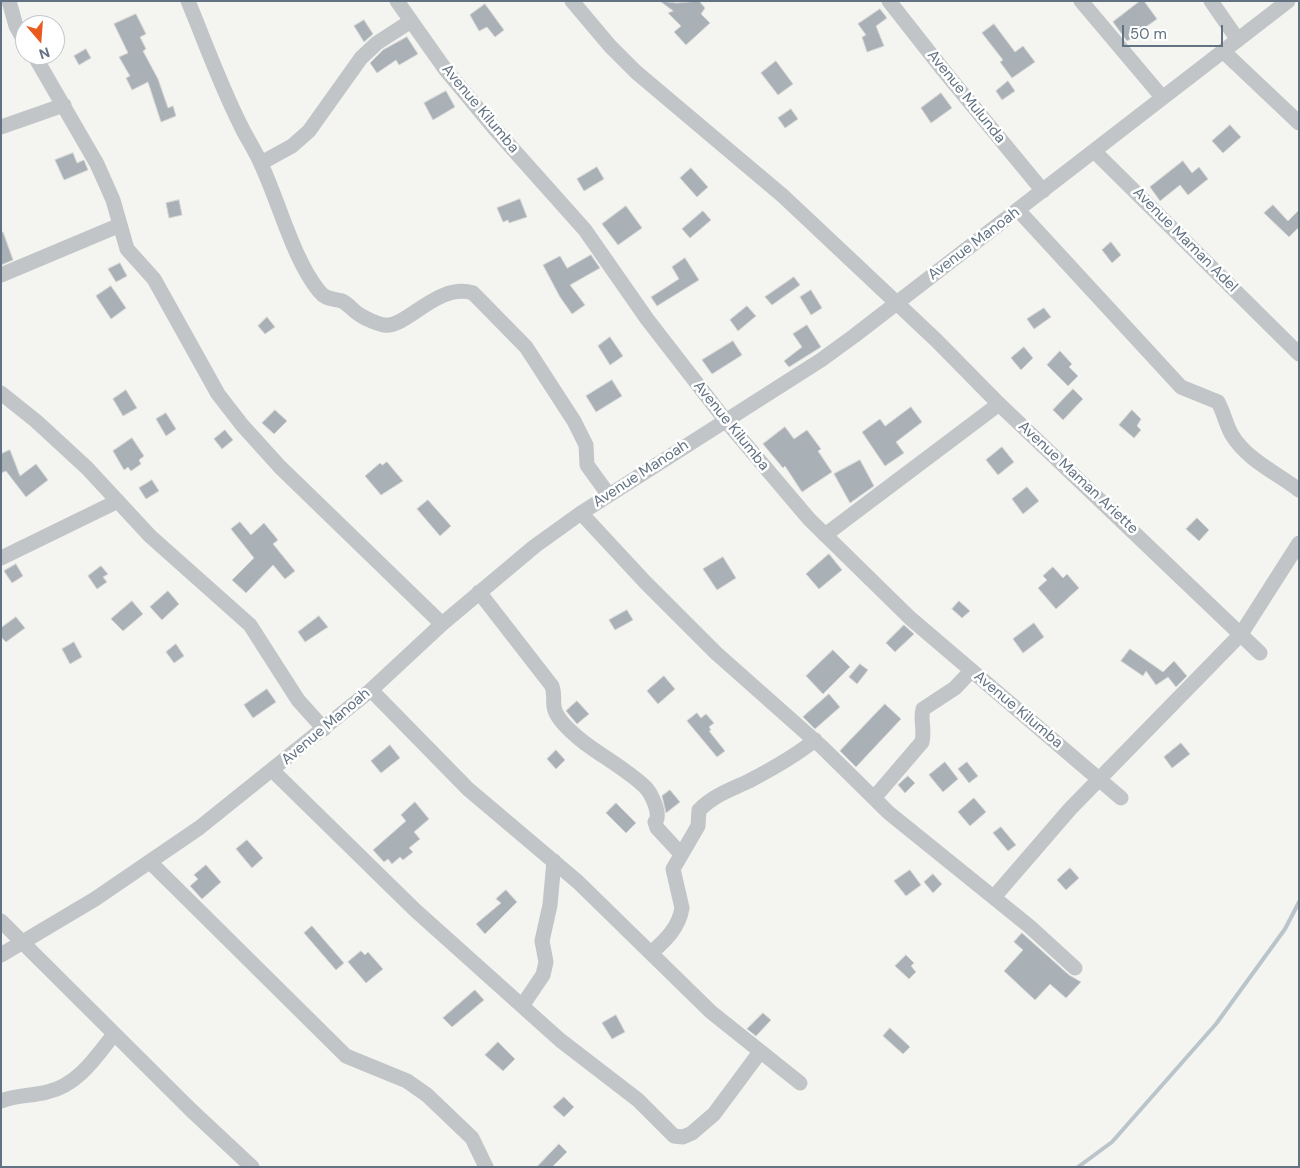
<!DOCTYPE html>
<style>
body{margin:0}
#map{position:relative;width:1300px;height:1168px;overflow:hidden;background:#f4f4f0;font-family:"DM Sans",sans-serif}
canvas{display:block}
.frame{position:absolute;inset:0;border:2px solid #627282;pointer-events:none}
.north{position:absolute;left:15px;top:15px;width:50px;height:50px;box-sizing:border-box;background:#fff;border:1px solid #c0c7cd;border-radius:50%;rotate:162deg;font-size:14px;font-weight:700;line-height:20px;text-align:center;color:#627282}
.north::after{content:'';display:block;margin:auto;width:18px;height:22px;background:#e85a1d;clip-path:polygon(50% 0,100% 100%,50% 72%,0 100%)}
.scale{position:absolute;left:1122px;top:25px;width:101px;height:22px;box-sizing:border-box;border:2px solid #627282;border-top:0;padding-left:6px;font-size:15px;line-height:18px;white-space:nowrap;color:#627282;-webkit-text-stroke:4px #fff;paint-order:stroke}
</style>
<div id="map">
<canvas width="1300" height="1168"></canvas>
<div class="frame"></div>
<div class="north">N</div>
<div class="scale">50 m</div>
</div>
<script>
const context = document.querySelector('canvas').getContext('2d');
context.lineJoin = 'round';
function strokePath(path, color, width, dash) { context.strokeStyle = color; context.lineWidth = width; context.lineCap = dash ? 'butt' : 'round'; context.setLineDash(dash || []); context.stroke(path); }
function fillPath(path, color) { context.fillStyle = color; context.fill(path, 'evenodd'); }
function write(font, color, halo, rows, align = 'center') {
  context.font = font + ' "DM Sans",sans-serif'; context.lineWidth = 5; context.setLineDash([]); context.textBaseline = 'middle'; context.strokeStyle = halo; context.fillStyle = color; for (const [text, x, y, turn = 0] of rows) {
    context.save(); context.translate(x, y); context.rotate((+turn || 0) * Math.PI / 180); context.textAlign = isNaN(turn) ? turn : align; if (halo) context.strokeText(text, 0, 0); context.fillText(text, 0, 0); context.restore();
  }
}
const stream = new Path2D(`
 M1078,1167L1112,1142L1216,1024L1285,929L1299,902`);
const building = new Path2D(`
 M660,1L677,3L699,1L705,8L701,14L710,23L686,45L674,32L681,26L668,13L673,11Z
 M1140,1H1144L1157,19L1140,31L1141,33L1127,41L1113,22Z
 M485,4L504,30L495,37L487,27L479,31L470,15Z
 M880,9L887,18L876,26L884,46L867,52L862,37L866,35L858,24Z
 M136,14L146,34L140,37L146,49L143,51L158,79L168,108L173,106L176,116L161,122L148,82L132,90L126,78L130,76L119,57L128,53L114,24Z
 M364,20L373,34L364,42L354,26Z
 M994,24L1015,52L1023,46L1035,62L1012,78L1000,62L1003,60L982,33Z
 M407,37L418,54L399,65L396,60L377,73L370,63L383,50Z
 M86,49L91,58L79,65L74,56Z
 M776,61L793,84L778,95L761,73Z
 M1008,81L1015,91L1002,100L996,91Z
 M446,91L455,107L433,120L424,103Z
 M941,93L952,108L931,123L921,108Z
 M791,109L798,119L785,128L778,118Z
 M1230,125L1241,137L1223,153L1212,141Z
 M73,153L77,163L84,160L88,170L64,180L55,160Z
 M1183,161L1192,173L1199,167L1208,179L1188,195L1180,185L1160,201L1150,187Z
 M597,167L604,179L584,191L577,179Z
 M691,168L708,187L697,197L680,178Z
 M520,199L527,217L509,223L508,220L503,222L497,208Z
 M179,200L182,215L169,218L166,203Z
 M1273,205L1288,221L1299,210V227L1289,237L1264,213Z
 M626,206L642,228L618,245L602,224Z
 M703,211L711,220L690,238L682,229Z
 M1,232H3L13,260L1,265Z
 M1111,242L1121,255L1112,263L1102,250Z
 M591,255L600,268L570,285L585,305L572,314L560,297L543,265L560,256L567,268Z
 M685,258L699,280L657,306L651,297L679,279L672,267Z
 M120,263L127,276L116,282L108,269Z
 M794,277L800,285L772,305L765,297Z
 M111,286L126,308L111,319L96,296Z
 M811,290L822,308L811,315L800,297Z
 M747,306L756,316L738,331L730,320Z
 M1044,308L1051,317L1034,329L1027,319Z
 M267,317L275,327L265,334L258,326Z
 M807,325L821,347L789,367L784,361L802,347L793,334Z
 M610,337L623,356L610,365L598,346Z
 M733,341L742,355L712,374L702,360Z
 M1024,347L1033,358L1021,370L1011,358Z
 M1060,351L1072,364L1069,367L1078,376L1068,386L1047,365Z
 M612,380L622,396L596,412L586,396Z
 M1073,389L1083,399L1063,420L1053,410Z
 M126,390L137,408L123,416L113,399Z
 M911,407L922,422L896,442L904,453L885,466L862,432L880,419L885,426Z
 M275,410L287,421L274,434L262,423Z
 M1132,410L1141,419L1137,426L1141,430L1134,438L1119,425Z
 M166,413L176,429L166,436L156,419Z
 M785,427L794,439L807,430L821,449L818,451L832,472L802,492L785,466L783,468L763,444Z
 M225,430L233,440L222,449L214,439Z
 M132,438L144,456L139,460L141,464L131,471L128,467L124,470L113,451Z
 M1002,447L1014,462L998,475L986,460Z
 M10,450L20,476L36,464L48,480L26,497L6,471L1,473V454Z
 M860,460L874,486L850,503L834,474Z
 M387,462L403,481L381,495L365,476L380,463L382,465Z
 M152,480L159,491L146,499L139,488Z
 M1027,487L1039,501L1023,514L1012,499Z
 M428,500L451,526L440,536L417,509Z
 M1197,518L1209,530L1199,541L1186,529Z
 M240,522L251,535L264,523L278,540L273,544L295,571L285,579L273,565L246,593L232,580L254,558L231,529Z
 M829,554L842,570L819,589L806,574Z
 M723,557L736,578L717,590L703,569Z
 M16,564L23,576L12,583L4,571Z
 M101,566L108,574L103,577L107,582L97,589L88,576Z
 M1053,567L1063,578L1067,574L1079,588L1056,609L1038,588L1047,580L1043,576Z
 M168,591L179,604L162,620L150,607Z
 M132,601L143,614L123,631L111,619Z
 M959,601L970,611L962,618L952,609Z
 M627,610L633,620L615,630L609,620Z
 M319,616L328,627L305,642L298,632Z
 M16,617L25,628L6,642L1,637V628Z
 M1034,623L1044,637L1023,653L1013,639Z
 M904,625L914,634L895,652L886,643Z
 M74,642L82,657L70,664L62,649Z
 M176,644L184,656L174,663L166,652Z
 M1130,649L1163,672L1174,661L1187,676L1176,687L1168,677L1156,685L1146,671L1143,676L1121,661Z
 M833,650L850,667L823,694L806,676Z
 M860,664L868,670L857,684L849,677Z
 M664,676L675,689L658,704L647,691Z
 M267,689L276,702L253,718L244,705Z
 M829,694L840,707L815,729L803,717Z
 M577,701L589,714L577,724L566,711Z
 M885,704L901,719L856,767L840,751Z
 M697,713L701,718L706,714L714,723L709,727L711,730L709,731L725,751L717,757L687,721Z
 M1181,743L1190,754L1172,768L1164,757Z
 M390,745L400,758L381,773L371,761Z
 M556,750L565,760L556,769L547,759Z
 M945,762L958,779L943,792L929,775Z
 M967,762L978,776L969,783L958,769Z
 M908,776L915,783L905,793L898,785Z
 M670,790L680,802L666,813L662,796Z
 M974,798L986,812L970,826L958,812Z
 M415,802L429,819L414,832L420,839L409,848L413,852L403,860L400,857L392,864L388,859L384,862L373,850L406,821L401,815Z
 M616,803L636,823L626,833L606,813Z
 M1001,827L1016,845L1008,851L993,833Z
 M247,840L263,858L252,868L236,849Z
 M206,865L221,882L202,899L190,886L198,879L194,875Z
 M1070,868L1079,878L1066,890L1057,880Z
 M910,870L921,885L906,896L894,881Z
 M933,874L942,884L933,893L924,882Z
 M506,890L517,902L485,934L476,924L501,903L496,899Z
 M312,926L344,963L336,970L304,933Z
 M1022,933L1069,975L1081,982L1066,998L1050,984L1035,1000L1004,971L1023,950L1014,942Z
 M361,951L365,955L368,952L383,969L366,983L348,962Z
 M906,955L914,963L911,966L916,972L909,979L895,966Z
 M475,990L484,1000L452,1027L443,1018Z
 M763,1013L771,1020L756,1036L747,1029Z
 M616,1015L625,1032L612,1039L602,1023Z
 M890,1028L910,1047L903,1054L883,1036Z
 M498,1042L515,1059L503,1071L485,1055Z
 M564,1097L574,1107L564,1117L553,1107Z
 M559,1144L567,1152L552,1167H537Z`);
const minor = new Path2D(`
 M9,1L16,26L25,42
 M188,1C205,42 220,84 240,124C246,137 255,150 261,164C279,202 293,259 319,291C326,300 332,298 342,301C350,305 353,311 360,315C366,319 378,324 384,325C406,329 437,282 473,293L526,347L574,421L586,445L587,465L608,494
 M397,1L445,69L494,128L585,230L647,319L726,421L809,519L910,618L1121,798
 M572,1L610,46L636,72L783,196L936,340L999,404L1260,653
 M889,1L944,71L1043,191
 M1081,1L1162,97
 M1211,1L1238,40
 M1224,52L1299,123
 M34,55L97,164L113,200L127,249L154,279L218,394L242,425L280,467L442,624
 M1,127L64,105
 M1094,151L1299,354
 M261,163L292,146L309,131L361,58L377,43L411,21
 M1018,210L1181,387L1218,402C1224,413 1226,425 1232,435C1247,460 1277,473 1299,490
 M1,275L120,225
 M1,393L36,421L87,468L150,536L250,625L298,700L324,729
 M581,513L645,582L716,653L822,747L889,813L1029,926L1075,968
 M825,535L999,404
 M1,558L118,501
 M479,592L552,686C557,700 548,705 562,722C584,748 618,762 644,786C651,792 662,815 655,822L657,828L681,854
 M371,690L468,789L578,882L711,1012L800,1083
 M273,771L415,910L560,1040L638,1100L674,1136L683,1137L692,1133L714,1114L760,1052
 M874,798L922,742C925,730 920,720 923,709L955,688L971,671
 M151,863L346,1056L407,1081L427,1095L472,1138L486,1167
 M994,897L1070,809L1241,634L1299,543
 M1,921L191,1110L252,1167
 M652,952C666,940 679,927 682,908L673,869L698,826L699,810C714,795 730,790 749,781C772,769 794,757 815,740
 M1,955L95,899L199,828L371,690L442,624L535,546L581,513L821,360L854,336L1288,1
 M522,1006L543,975L546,962L542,941L550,905L554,861
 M1,1101C16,1095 32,1096 47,1092C78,1085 96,1057 114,1034`);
const streetNames = [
 ["Avenue Mulunda",966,97,51],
 ["Avenue Kilumba",480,109,50],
 ["Avenue Maman Adel",1185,240,45],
 ["Avenue Manoah",974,244,-37],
 ["Avenue Kilumba",731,426,51],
 ["Avenue Manoah",641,474,-33],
 ["Avenue Maman Ariette",1078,478,43],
 ["Avenue Kilumba",1018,710,40],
 ["Avenue Manoah",326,727,-40]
];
strokePath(stream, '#bac5cb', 4);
fillPath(building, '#a9b1b7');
strokePath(building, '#d5d5d3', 1);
strokePath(minor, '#c1c5c8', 15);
write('15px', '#627282', '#fff', streetNames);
</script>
